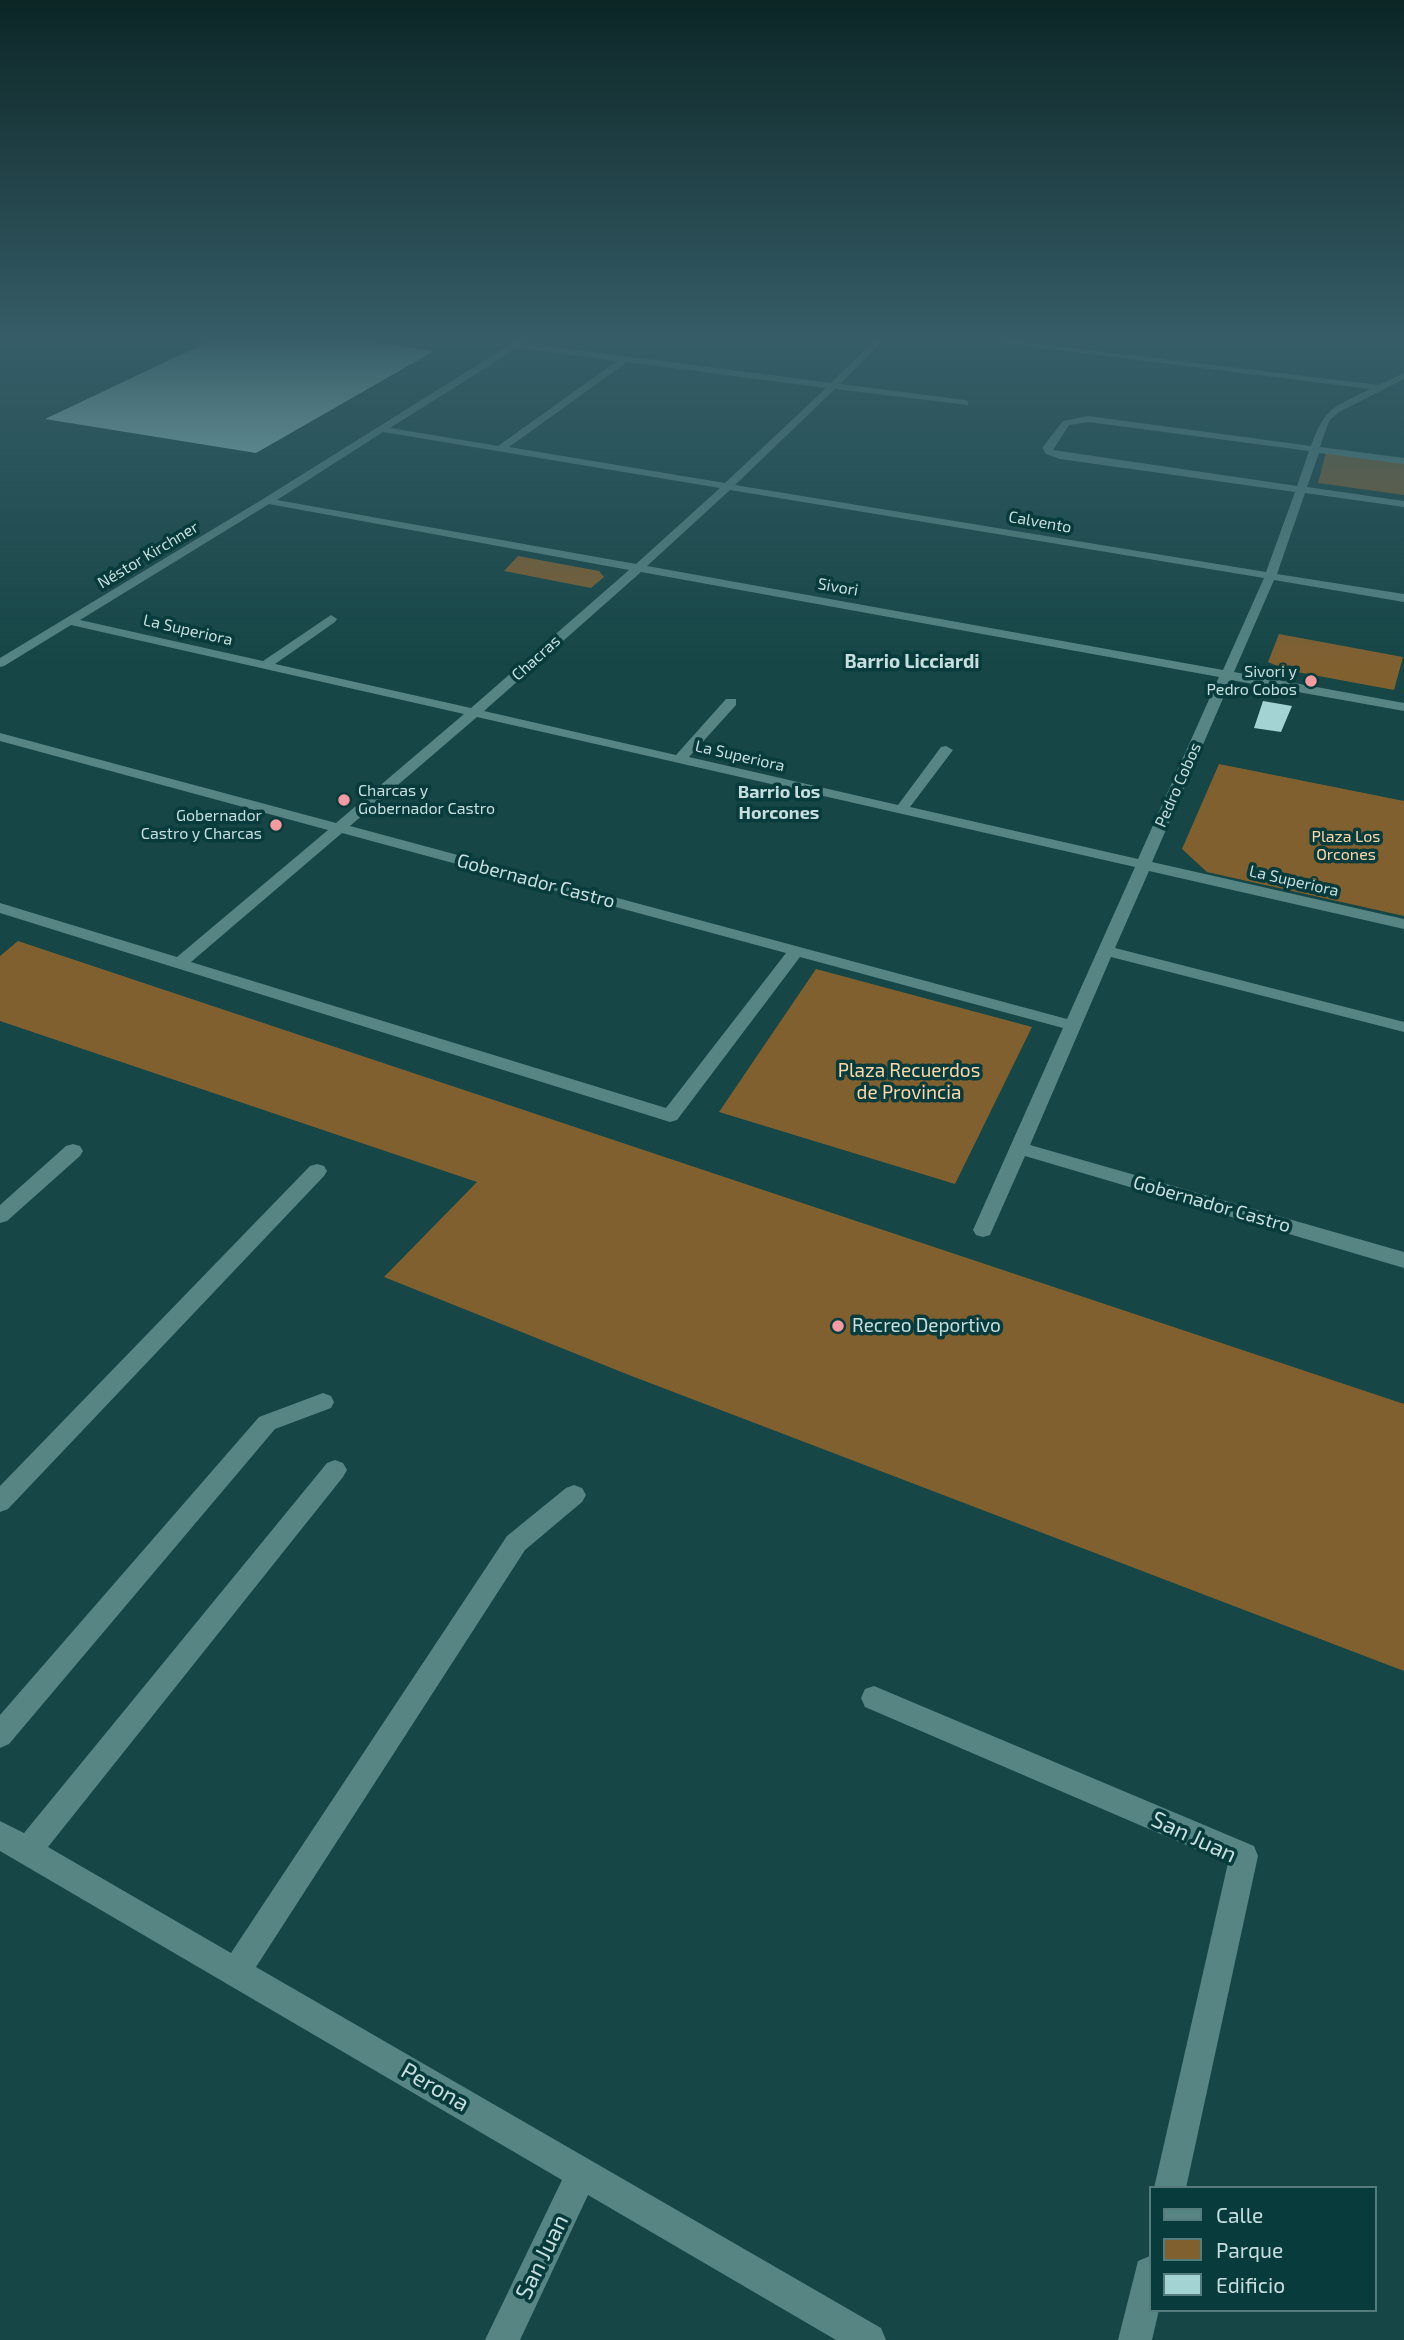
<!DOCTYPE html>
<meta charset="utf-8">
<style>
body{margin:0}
#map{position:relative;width:1404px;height:2340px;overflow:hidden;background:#164646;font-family:"Exo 2",sans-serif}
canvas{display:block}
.legend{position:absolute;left:1149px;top:2186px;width:228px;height:126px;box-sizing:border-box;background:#083b3b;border:2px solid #547c7c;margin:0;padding:9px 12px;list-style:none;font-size:21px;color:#c7dede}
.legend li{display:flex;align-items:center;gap:14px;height:35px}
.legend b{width:35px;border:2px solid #547c7c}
</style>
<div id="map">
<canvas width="1404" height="2340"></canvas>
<ul class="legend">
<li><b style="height:9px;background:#568584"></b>Calle</li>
<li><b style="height:19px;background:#816030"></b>Parque</li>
<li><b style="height:19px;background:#a3d3d2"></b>Edificio</li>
</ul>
</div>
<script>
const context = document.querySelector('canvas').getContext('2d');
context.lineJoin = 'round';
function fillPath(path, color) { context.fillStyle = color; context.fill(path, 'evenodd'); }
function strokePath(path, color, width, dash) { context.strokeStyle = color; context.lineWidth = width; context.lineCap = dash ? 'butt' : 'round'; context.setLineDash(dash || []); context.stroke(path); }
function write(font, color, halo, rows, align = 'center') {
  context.font = font + ' "Exo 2",sans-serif'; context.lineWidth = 7; context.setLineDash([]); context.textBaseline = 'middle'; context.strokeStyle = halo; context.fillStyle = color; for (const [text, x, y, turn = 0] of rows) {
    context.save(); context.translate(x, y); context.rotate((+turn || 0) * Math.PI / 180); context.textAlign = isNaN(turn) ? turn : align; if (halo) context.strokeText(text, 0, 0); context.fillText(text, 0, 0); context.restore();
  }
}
const green = new Path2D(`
 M1326,452L1404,463V495L1318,483Z
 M518,556L599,571L604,577L591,588L504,571Z
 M1279,634L1403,657L1394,690L1286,670L1268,662Z
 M1219,764L1404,801V916L1207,872L1182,849Z
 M18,941L1404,1404V1671L629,1375L384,1277L477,1182L0,1021V956Z
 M816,969L1032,1027L955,1184L719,1112Z`);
const building = new Path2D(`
 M214,339H345L434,351L256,453L45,419Z
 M1263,701L1292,706L1281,732L1254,728Z`);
const minor = new Path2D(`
 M519,339H529L524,343L831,383L876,339H885L840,384L965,400L968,401V405L835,389L735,485L1266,572L1295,492L1060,459L1046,454L1042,448L1063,421L1088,416L1311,446C1326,405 1334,408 1370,389L969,339H997L1379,385L1404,373V379L1339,412L1329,421L1320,447L1404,458V464L1319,453L1307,487L1404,501V507L1305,493L1277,574L1404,594V602L1274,580L1234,672L1404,703V711L1231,680L1152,862L1404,919V929L1149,871L1115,948L1404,1022V1032L1111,957L1030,1145L1404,1252V1268L1025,1156L990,1235L983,1237L976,1235L973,1230L1063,1028L800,957L677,1120L670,1122L0,913V903L177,957L328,830L0,741V733L336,823L464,714L71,625L4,666L0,667V658L263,499ZM517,348L617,361L498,446L390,428ZM627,362L826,388L725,483L509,447ZM1088,422L1309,451L1297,486L1053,450L1069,425ZM383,432L720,488L636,564L277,500ZM730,490L1264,578L1223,670L647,566ZM269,504L629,570L471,708L275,664L335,622L337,619L331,615L263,661L80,620ZM641,572L1219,677L1138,859L910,807L953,750L946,746L941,747L898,805L689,757L736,705V699H726L676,755L484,711ZM477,717L1135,867L1067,1019L350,826ZM342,833L786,953L666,1108L191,962Z
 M73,1144L80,1146L83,1151L80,1156L7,1221L0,1223V1205L66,1146Z
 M317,1164L324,1166L327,1171L324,1176L8,1509L0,1512V1486L310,1166Z
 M323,1393L331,1396L334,1402L331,1408L275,1429L9,1744L0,1748V1715L259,1417Z
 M335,1460L343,1463L347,1470L343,1477L48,1847L231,1953L507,1536L566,1488L574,1485L582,1488L586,1495L582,1502L525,1550L256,1967L881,2328L886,2340H836L588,2195L520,2340H485L562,2180L0,1851V1821L24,1833L327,1463Z
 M874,1686L1254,1846L1258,1856L1186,2188H1154L1228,1863L865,1707L861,1698L865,1689Z
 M1150,2256V2310H1159L1152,2340H1118L1138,2261Z`);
const markers = [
 [1311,681,7,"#f49aa1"],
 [344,800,7,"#f49aa1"],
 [276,825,7,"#f49aa1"],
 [838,1326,7,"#f49aa1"]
];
const farStreetnames = [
 ["Calvento",1040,522,10],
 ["Néstor Kirchner",148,555,-31],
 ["Sivori",838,587,10],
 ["La Superiora",188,630,13],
 ["Chacras",536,658,-42],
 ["La Superiora",740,756,13],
 ["Pedro Cobos",1178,785,-66],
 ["La Superiora",1294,881,13]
];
const farPoinames = [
 ["Sivori y",1297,672],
 ["Pedro Cobos",1297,690],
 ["Charcas y",358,791,"left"],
 ["Gobernador Castro",358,809,"left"],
 ["Gobernador",262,816],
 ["Castro y Charcas",262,834]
];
const farParknames = [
 ["Plaza Los",1346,837],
 ["Orcones",1346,855]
];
const farNeighbourhoodnames = [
 ["Barrio los",779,792],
 ["Horcones",779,813]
];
const farQuarternames = [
 ["Barrio Licciardi",912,662]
];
const streetNames = [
 ["Gobernador Castro",536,881,15],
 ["Gobernador Castro",1212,1204,16]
];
const parkNames = [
 ["Plaza Recuerdos",909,1071],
 ["de Provincia",909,1093]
];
const poiNames = [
 ["Recreo Deportivo",852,1326]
];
const nearStreetnames = [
 ["San Juan",1194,1837,25],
 ["Perona",435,2087,30],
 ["San Juan",542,2257,-64]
];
fillPath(green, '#816030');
fillPath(building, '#a3d3d2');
fillPath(minor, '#568584');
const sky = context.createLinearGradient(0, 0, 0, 667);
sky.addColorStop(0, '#0c2626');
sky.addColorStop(0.51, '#365d68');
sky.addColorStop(1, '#365d6800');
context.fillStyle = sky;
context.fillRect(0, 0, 1404, 667);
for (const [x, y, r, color] of markers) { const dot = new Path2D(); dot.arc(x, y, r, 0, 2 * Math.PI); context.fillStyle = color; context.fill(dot); strokePath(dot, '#083b3b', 2.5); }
write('16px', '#c7dede', '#083b3b', farStreetnames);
write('16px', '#c7dede', '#083b3b', farPoinames, 'right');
write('16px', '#fcd8a9', '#083b3b', farParknames);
write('bold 18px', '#c7dede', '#083b3b', farNeighbourhoodnames);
write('bold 19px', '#c7dede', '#083b3b', farQuarternames);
write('19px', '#c7dede', '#083b3b', streetNames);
write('19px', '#fcd8a9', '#083b3b', parkNames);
write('19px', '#c7dede', '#083b3b', poiNames, 'left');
write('23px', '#c7dede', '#083b3b', nearStreetnames);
</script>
